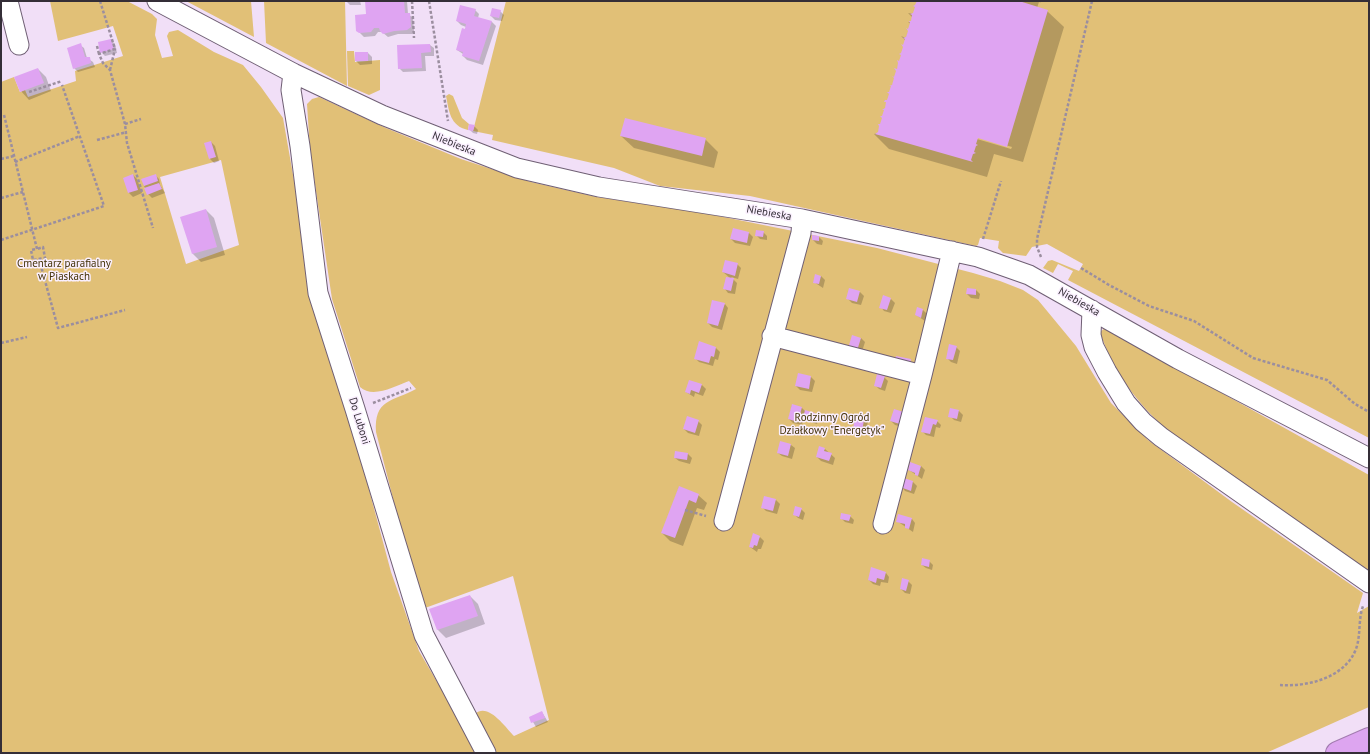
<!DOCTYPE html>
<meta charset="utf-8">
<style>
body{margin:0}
#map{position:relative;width:1370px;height:754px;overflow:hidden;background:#f1dff7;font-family:"PT Sans",sans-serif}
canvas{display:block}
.frame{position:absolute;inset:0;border:2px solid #342e37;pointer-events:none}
</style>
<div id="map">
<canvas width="1370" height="754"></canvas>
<div class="frame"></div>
</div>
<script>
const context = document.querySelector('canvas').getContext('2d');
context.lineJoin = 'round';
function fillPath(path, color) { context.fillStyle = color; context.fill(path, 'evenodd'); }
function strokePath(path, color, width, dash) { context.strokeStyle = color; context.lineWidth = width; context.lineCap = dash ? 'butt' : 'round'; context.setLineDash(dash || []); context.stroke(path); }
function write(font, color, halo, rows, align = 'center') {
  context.font = font + ' "PT Sans",sans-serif'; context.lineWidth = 3; context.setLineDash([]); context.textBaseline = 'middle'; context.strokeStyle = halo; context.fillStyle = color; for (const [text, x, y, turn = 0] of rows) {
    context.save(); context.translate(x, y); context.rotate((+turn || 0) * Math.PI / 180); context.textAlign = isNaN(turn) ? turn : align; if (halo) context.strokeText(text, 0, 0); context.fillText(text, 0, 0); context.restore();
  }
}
const green = new Path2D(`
 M50,1H127L152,14L157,19L155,35L162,58L173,56L167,36L169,32L178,30L214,52L243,65L261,87L283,118L295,186L308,293L348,411L391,572L419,651L467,733L475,753H1V82L14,77L20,92L25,90L28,97L76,81L75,71L123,56L113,26L58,41ZM221,160L239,245L186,264L160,177Z
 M186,1H251L254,37Z
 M264,1H345L347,86L266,43Z
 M506,1H1369V438L1068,280L1073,271L1058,264L1053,273L1043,268L1048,261L1052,260L1079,271L1083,264L1047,244L1032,247L1026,256L1003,253L998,248L999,241L980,238L978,245L976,246L750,196L660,186L614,168L492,140L493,135L473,131Z
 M347,51H354L355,62L380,60V90L369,95L348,86Z
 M449,94L453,96L462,118L469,124L468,130C450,126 449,111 446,96Z
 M319,97L386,128L461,159L531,182L597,197L699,212L877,248L973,273L1000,281L1023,290L1038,300L1076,346L1111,403L1148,440L1232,502L1363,593L1357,613L1369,606V707L1266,753H494L475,714C488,702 505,727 514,736L549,720L513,576L425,608L438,646L430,631L410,565L376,432C374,399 392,402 416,389L409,381C395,386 373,399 360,387L332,299L310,151L307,104L312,99Z
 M1105,328L1369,475V573L1175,437C1142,409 1114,375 1100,332Z`);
const shadow = new Path2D(`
 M346,1H360L361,5H350Z
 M366,1H407L408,14L413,18L414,31L412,34H398L388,37L382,32H378L375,36L364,37L357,30L367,15Z
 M918,1H1039L1041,3L1039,2L1037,8L1047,11L1064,27L1023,162L994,154L987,177L889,149L874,134L878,133L906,41L901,36L906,38L911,24L908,22H911L913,18L908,13L914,14ZM974,136L1012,147L1011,149L977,139Z
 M475,10L479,14L478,18L492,22L496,26L483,65L467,60L463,56V54L457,50L466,27L461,25L457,21Z
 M500,11L504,15L502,21L495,20L491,16Z
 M111,40L115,44L117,53L105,56L101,52Z
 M80,45L84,48L87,58L93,62L95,67L78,72L74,68Z
 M430,45L434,48V56H425L426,71L403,72L399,68Z
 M368,53L372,57V64L360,65L356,61Z
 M38,69L46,77L51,91L29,100L21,91Z
 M474,126L478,130L477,134L473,133L469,129Z
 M621,136L705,139L718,152L714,168L634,148Z
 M211,142L215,146L219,161L214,163L210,159Z
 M133,175L137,179L142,193L133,197L129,193Z
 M155,175L159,179L160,185L165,193L152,198L148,194L144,186Z
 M206,210L214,218L225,255L201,262L193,254L182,217Z
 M763,232L767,236V240L760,239L756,235Z
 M749,233L753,237L750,246L735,243L731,239Z
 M819,237L823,241L822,245L817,244L813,240Z
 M737,264L741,268L738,279L731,277L737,283L735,294L728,293L725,289L730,278L723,272Z
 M821,276L825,280L823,288L814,282Z
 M850,289L860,292L864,296L861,305L852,303L848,299Z
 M976,290L980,294L979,299L971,298L967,294Z
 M891,299L895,303L891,313L884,311L881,307Z
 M725,304L728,308L722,330L712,327L708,323Z
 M923,310L927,314L925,321L916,315Z
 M861,338L865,342L860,358L849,351Z
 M956,347L960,351L957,364L951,362L947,358Z
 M716,348L720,352L718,360L715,359L713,366L699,362L695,358Z
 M811,377L815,381L812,392L800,390L796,386Z
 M884,377L888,381L885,391L879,389L875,385Z
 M702,385L706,389L703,396L695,393L694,397L686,392Z
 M792,405L802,408L806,412L815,414L819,418L817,424L808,421L804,417L802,425L793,423L789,419Z
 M951,410L959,411L963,415L961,422L954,420L950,416Z
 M906,413L907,428L895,425L891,421Z
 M864,417L868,420L866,433L858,431L854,427Z
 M698,421L702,425L699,436L688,433L684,429Z
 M937,421L941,425L940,428L936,427L934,437L926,435L922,431Z
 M781,442L791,445L795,448L792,459L782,456L778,453Z
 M825,449L835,458L833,465L821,461L817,457Z
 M688,454L692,458L690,464L679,461L675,458Z
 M921,466L925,470L922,479L909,470Z
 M904,479L913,482L917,486L914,494L905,491L902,487Z
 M679,487L698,495L707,503L704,510L697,508L683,546L670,541L662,533Z
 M776,500L780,504L777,514L766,511L762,507Z
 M801,509L805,513L803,520L798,518L794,514Z
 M850,516L854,520L853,524L845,522L841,518Z
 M912,519L915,523L913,532L897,521Z
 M760,537L764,541L761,549H758L757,552L750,547Z
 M929,561L933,565L932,570L926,568L922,565Z
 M886,573L889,577L888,583L881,582L880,586L873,584L869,580Z
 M908,581L912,585L910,594L905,593L901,589Z
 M470,596L478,604L485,624L446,638L438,630L431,610Z
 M542,712L548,722L536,727L530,717Z`);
const building = new Path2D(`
 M365,1H404L405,13H410L411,27L407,30L394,31L383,34L380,31L379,28H374L371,32L359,33L356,31L355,15L366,14Z
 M917,1H1019L1048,10L1007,147L978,138L976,144L978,145L976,146L974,152L976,153L973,154L971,160L973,162L875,134L878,132L879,126L878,124H880L882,118L880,116H882L884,110H882L885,108L886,102H884L885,100H887L889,94L887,92H889L891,86H889L892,85L894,78L892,76L894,77L896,71L894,68L897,69L898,63L897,60L899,61L901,55L899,54L901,53L903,47L901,44L903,45L905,39L903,38L906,37L908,31L906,28L908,29L910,23L909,21H911L912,15L910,14L913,13L915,7L913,6L915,5Z
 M460,5L476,9L474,16L492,21L479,61L462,56L463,52L456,50L462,28L465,29L466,24L456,21Z
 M492,8L501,10L499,18L490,16Z
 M111,39L114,49L100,53L98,42Z
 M81,43L85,57H90L91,63L73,69L67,48Z
 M430,44L431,52L421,53L422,68L398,69L397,45Z
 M355,52H368V61H355Z
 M38,68L44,83L20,92L14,77Z
 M625,118L706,138L702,156L620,136Z
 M469,124L475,125L473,131L468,130Z
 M211,141L216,157L209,159L204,143Z
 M133,174L138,190L128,193L123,178Z
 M156,174L158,181L144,186L141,179Z
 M159,183L162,189L147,195L144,188Z
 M206,209L217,247L192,254L180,217Z
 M733,228L749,232L747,243L730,239Z
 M756,230L764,231L763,237L755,236Z
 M812,235L819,236V241L812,240Z
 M725,260L738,263L735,276L722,272Z
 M815,274L821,276L819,284L813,283Z
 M726,277L734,278L731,291L723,289Z
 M849,288L860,291L857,302L846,299Z
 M967,288L976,289V295L966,294Z
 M883,295L891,298L887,310L879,308Z
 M712,300L725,303L718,326L707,323Z
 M917,307L923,309L921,318L915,315Z
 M852,335L861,338L856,354L847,352Z
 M699,341L716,347L714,357L711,356L709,363L694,359Z
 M949,344L957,346L953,360L946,359Z
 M896,356L911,359L910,365L894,362Z
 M798,373L811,376L809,389L795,386Z
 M877,374L885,376L881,388L874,386Z
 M689,380L702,384L699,393L691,390L690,394L685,392Z
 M792,404L802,407L798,422L788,419Z
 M950,408L959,410L957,419L948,417Z
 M894,409L907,413L903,425L890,421Z
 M805,410L815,413L813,420L803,418Z
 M856,414L865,416L862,430L853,428Z
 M687,416L699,420L695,433L683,429Z
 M925,417L938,420L936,425L933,424L930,434L921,432Z
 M780,441L791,444L788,456L777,453Z
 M819,446L825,448L824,451L832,453L829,461L816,457Z
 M675,451L688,453L687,460L674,458Z
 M910,462L921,466L918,476L915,475V473L908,470Z
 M904,478L913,481L911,491L900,487Z
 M679,486L699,494L696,503L689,500L675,538L661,533Z
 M764,496L776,499L773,511L761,508Z
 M795,506L802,508L799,517L793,515Z
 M841,513L851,515L849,521L840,519Z
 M898,514L912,518L909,529L905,528V524L896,522Z
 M753,533L760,536L757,546L754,545L753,548L749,547Z
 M922,558L930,560L929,567L921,565Z
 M871,567L886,572L884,580L877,578L876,583L868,580Z
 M902,578L909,580L906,591L900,589Z
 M470,595L478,616L437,630L429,609Z
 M542,711L545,718L531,723L529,717Z`);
const path = new Path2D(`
 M100,1L115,49L99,54L103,63L110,70L125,124L127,143L153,228
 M412,1L414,38
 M429,1L448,121
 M97,46L99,54
 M110,70L115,49
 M29,92L62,81
 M4,115L37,249L31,250L33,260L45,258L43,247L37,249
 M125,124L141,119
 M97,140L127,132
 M1,159L14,156
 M15,162L80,136
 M1,198L23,192
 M983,239L1001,181
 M1,240L104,206L62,85
 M1041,257L1037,247V239L1092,1
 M39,259L58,328L125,310
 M1081,268L1109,285L1149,306L1194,321L1253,358L1327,380L1355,404L1369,412
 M1,343L27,337
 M373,403L411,388
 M685,510L706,516
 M1280,685C1307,687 1345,678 1356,649C1361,635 1358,620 1363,606`);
const minor = new Path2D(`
 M8,1L19,45
 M157,1L293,73L382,115L517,168L599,187L802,219L978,257L1029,275L1178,359L1369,458
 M293,73L291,90L300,146L318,293L355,409L424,635L486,753
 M1092,310L1091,335L1094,347L1107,372L1126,403L1143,422L1161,437L1369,583
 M772,336L922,375
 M724,521L801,233L802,219
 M883,524L922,375L952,251`);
const highway = new Path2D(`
 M1337,753L1369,739`);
const streetNames = [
 ["Niebieska",454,144,22],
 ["Niebieska",769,213,10],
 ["Niebieska",1079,302,30],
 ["Do Luboni",359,421,73]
];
const parkNames = [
 ["Cmentarz parafialny",64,264],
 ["w Piaskach",64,277],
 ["Rodzinny Ogród",832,418],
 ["Działkowy \"Energetyk\"",832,431]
];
fillPath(green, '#e1c077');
fillPath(shadow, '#0003');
fillPath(building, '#dfa4f2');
strokePath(minor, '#6f5f74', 21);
strokePath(highway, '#a27baf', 24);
strokePath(path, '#9b8e9f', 2.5, [3, 2]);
strokePath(minor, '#fff', 19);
strokePath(highway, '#dda5f0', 22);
write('11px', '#342e37', '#faeffe', streetNames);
write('11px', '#433207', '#faeffe', parkNames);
</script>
